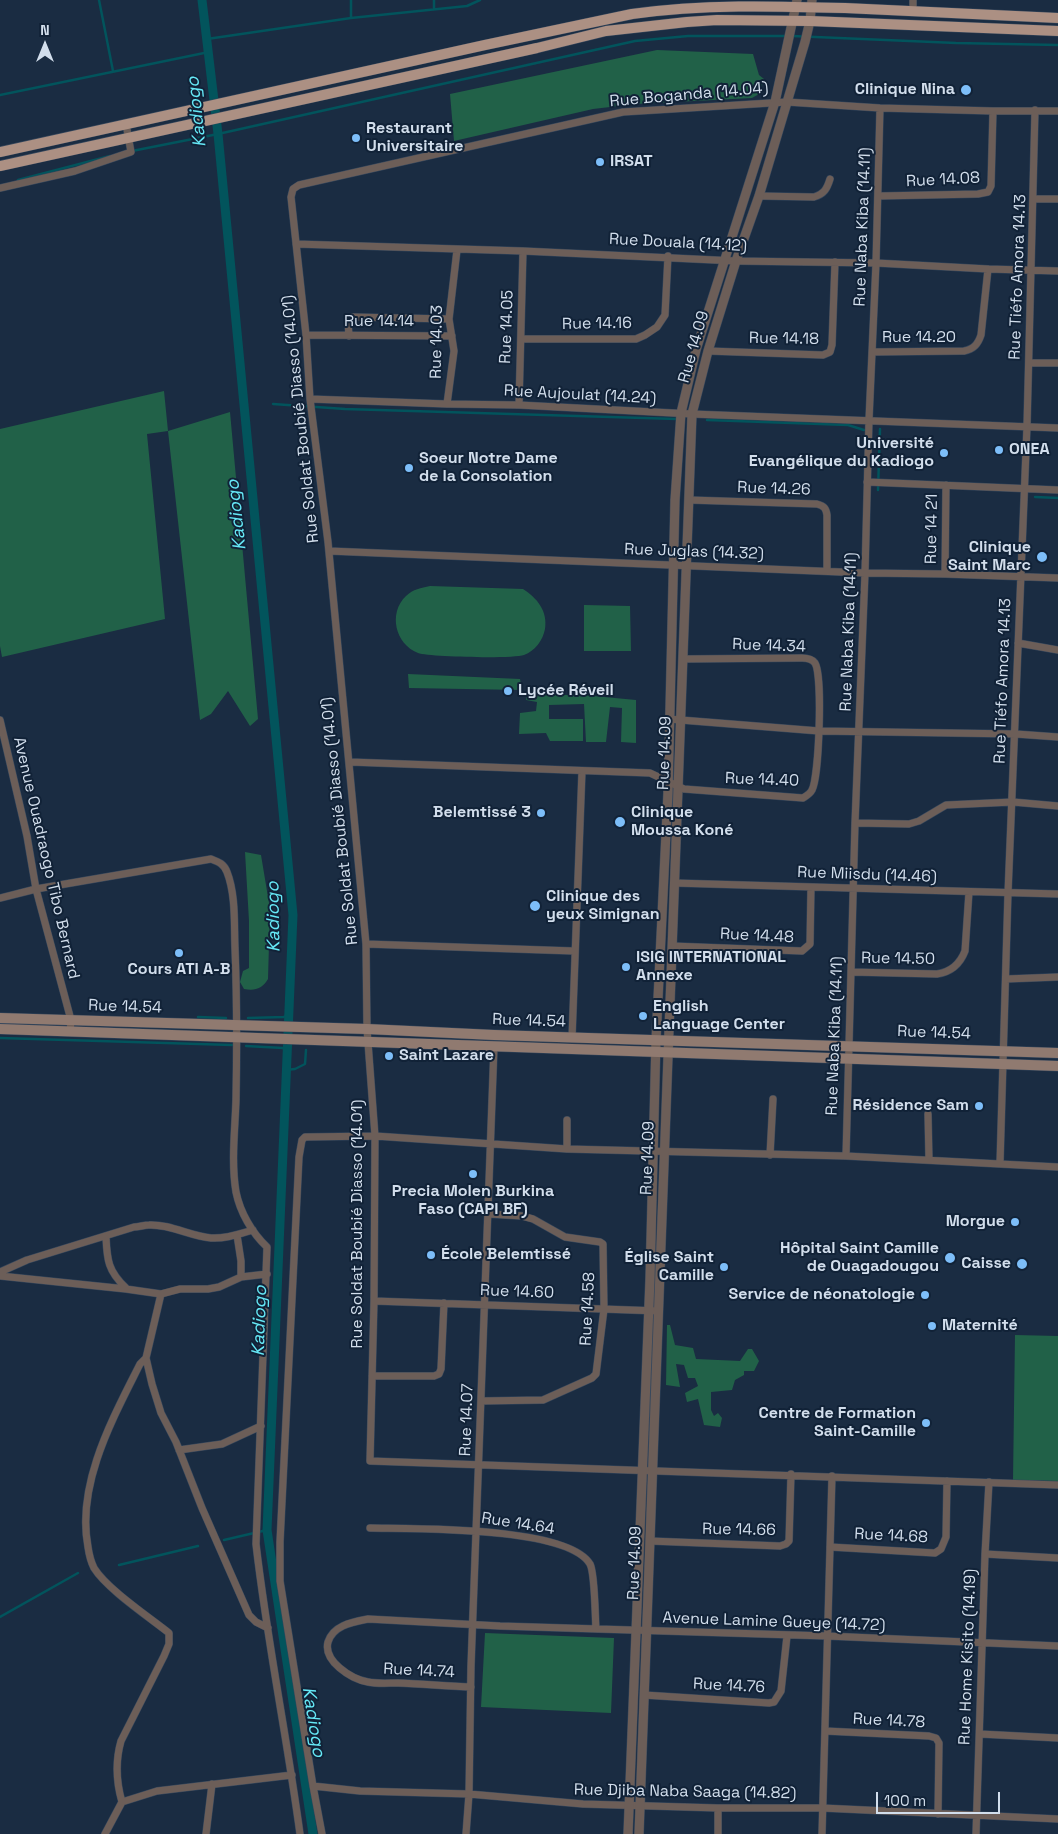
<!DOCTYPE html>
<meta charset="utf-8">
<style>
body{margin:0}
#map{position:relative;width:1058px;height:1834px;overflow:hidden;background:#1a2c42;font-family:"Space Grotesk",sans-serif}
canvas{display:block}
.north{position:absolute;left:20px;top:20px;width:50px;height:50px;-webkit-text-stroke:4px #112237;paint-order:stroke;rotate:0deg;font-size:14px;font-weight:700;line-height:20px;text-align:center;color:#d2deec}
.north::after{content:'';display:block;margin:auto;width:18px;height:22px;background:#d2deec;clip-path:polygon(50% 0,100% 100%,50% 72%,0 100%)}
.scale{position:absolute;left:876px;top:1792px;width:124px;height:22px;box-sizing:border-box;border:2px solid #d2deec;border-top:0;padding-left:6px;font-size:15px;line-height:18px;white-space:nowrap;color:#d2deec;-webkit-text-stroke:4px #112237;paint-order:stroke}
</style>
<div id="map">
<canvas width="1058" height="1834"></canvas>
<div class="north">N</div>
<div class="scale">100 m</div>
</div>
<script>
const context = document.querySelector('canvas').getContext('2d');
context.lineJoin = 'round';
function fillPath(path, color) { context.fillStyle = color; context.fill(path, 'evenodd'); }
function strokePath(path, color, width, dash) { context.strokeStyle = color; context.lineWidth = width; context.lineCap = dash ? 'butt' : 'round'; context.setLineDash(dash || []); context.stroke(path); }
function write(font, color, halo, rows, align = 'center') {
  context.font = font + ' "Space Grotesk",sans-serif'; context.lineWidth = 4; context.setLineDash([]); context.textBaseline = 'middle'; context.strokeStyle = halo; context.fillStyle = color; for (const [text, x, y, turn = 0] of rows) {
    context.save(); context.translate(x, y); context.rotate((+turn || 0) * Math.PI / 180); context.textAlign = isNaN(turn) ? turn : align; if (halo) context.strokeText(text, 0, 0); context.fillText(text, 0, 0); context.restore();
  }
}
const green = new Path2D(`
 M657,50L753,54L759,75L764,79L759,94L752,98L636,104L593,109L454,141L450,94Z
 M164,391L168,431L230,412L258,719L250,726L228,691L211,714L200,720L168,431L147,434L165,619L2,657L0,646V429Z
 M430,586L523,589C537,598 548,611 545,629C543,640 535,651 524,655C513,659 429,657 418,653C395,644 388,613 406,596C413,589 421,588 430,586Z
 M584,605L630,606L631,651H584Z
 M408,674L520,679L522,690L409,688Z
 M527,695H583L636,700V743L621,742L622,708L610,707L606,742H586L584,704L549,705V719H583V741H550L546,733L519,734L520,713L536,711L537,702L526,700Z
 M245,852L261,855L270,909L268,979C262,989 255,991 244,989L240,982L243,971L249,968V921Z
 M667,1325H670L675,1345L693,1348L696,1359L740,1361L748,1349H752L759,1361L754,1371H744V1375L735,1380L732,1390L711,1392V1410L714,1416L718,1413L722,1418L720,1427L704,1425L698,1399L687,1402L685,1393L698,1386L695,1378H688L684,1365L676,1364L680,1387L666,1385Z
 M1015,1335L1058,1336V1481L1013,1480Z
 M485,1633L614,1638L611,1713L481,1707Z`);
const stream = new Path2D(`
 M99,0L113,71
 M434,8V0
 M351,18V0
 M792,36L956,43L1058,45
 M207,39L351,18L467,6L480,0
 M0,95L209,52
 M132,151L218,134L635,41L688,36H787
 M18,180L110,156
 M273,404L345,409L677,419
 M707,420L848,425L864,430
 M878,490L880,429
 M1035,497L1058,498
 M198,1017L226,1018
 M248,1018L284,1017L288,1014
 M0,1038L232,1045
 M246,1046L283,1048L286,1051
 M285,1070L295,1069L305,1064L306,1050
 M224,1540L267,1530
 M119,1565L198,1546
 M0,1617L78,1573`);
const canal = new Path2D(`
 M202,0L218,134L293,915L267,1530L313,1834`);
const minor = new Path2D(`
 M913,10V0
 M1058,111H993L880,108L787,102L623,112L299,185L293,189L291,197L306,335L310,399L328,542L366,944L367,1029L375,1136L374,1301L370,1461L1058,1485
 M0,188L75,171L131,152L126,124
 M759,196L814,197C824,194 827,189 830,179
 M879,196L978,194L988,192L991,186L993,111
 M1034,199H1058
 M296,244L523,251L736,261L876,263L988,269L1058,271
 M306,335L452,336
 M349,336L348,322L352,317L449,319
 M521,339H636L645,335L657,327L665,315L668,256
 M708,351L823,355L830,352L832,345L835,262
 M872,352L964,351C974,349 978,344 981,335L988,269
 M1029,363H1058
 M310,399L447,404L519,405L692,414L1058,428
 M447,404L454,351L449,319L457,250
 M519,405L523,251
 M867,482L1058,490
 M689,500L817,504C824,506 826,508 827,515V571
 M329,551L865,573L945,574L1058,578
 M945,574L946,485
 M1018,643L1058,650
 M668,719L819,731L1016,734L1058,737
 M0,720L27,836L36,889L71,1020L70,1032
 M350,762L650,773L684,789L803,798C806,796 810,794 812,790C819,777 823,676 815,663C812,659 807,658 802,658L684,659
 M855,823L909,824L919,821L946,805L1013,802L1058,806
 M674,883L1058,894
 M0,898L36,889L211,859C219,862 224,864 227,872C236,895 234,924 235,948C237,999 237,1049 236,1100C235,1130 231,1162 236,1192C240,1212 252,1233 267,1247L256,1544C267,1641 287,1737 300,1834
 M366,944L574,951
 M672,946L802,951L810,944L811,887
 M851,972L937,974C951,972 960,964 965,951L969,892
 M1006,979L1058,977
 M572,1038L582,771
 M928,1114L929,1160
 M567,1120V1149
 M770,1155L773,1099
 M846,1156L855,823L865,573L869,420L876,263L880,108
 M1000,1163L1008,893L1027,426L1035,110
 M237,1235L241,1261V1277
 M106,1237C107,1260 108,1271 126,1288
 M0,1272L27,1260L134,1227C139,1227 144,1225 149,1225C170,1224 190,1236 211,1238C225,1239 239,1234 253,1230
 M0,1276L126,1289L161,1294L180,1289H208L219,1287L241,1277L267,1274
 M161,1294L146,1358L152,1384L161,1413L176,1442L202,1508L249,1615L256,1622L268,1628
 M374,1301L659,1311
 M372,1376H434L439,1374L441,1369L444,1303
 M481,1401L543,1400L592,1378L596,1374L604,1309L603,1244L600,1242L565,1237L533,1219L522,1216L489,1214
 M179,1450L222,1444L261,1426
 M370,1528C413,1529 567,1526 590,1564C595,1573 595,1616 596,1629
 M650,1541L780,1546L786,1544L789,1541L791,1474
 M830,1547L935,1553L941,1549L946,1537L947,1481
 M985,1554L1058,1558
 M471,1687C447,1686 422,1684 398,1683C388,1683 377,1684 368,1682C351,1679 323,1661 328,1642C333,1625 353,1622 368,1619L500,1626L827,1636L1058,1646
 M644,1695L769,1703L774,1702L781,1691L787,1636
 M825,1731L929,1736L936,1738L939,1743L938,1814
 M980,1734L1058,1738
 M313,1786L360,1791L469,1794L583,1804L718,1808H822L1058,1819
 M122,1802L157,1791L292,1775
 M105,1834L122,1802C116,1781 115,1762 121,1741L164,1656L169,1644V1633C149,1617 107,1589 94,1568C91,1562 89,1554 88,1547C76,1484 113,1418 140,1364L146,1358
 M206,1834L212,1784
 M322,1834L313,1786L280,1581V1542L299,1157L302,1140L305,1137L375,1136L567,1149L846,1156L1058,1167
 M466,1834L469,1794L471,1666L494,1047
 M718,1834V1808
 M822,1834L832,1476
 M976,1834L985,1554L989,1482`);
const tertiary = new Path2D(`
 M628,1834L650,1279L656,1040L668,792L675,500L681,413L696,350L775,102L797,0
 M639,1834L692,414L708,351L736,261L759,196L805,42L810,21L812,0`);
const secondary = new Path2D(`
 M0,1018L367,1029L494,1035L1058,1053
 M0,1029L1058,1066`);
const primary = new Path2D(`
 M0,152L485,45L632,14C703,4 774,6 845,8C916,11 987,14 1058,18
 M0,166L537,48L606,31L687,22L717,20L810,21L1058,31`);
const markers = [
 [966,90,6,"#7dbef9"],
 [356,138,5,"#7dbef9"],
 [600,162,5,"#7dbef9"],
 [999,450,5,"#7dbef9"],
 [944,453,5,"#7dbef9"],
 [409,468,5,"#7dbef9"],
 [1042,557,6,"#7dbef9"],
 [508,691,5,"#7dbef9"],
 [541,813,5,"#7dbef9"],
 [620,822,6,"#7dbef9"],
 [535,906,6,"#7dbef9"],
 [179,953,5,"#7dbef9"],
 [626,967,5,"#7dbef9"],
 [643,1016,5,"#7dbef9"],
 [389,1056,5,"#7dbef9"],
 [979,1106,5,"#7dbef9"],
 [473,1174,5,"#7dbef9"],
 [1015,1222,5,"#7dbef9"],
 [431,1255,5,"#7dbef9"],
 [950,1258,6,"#7dbef9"],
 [1022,1264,6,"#7dbef9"],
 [724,1267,5,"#7dbef9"],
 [925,1295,5,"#7dbef9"],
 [932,1326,5,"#7dbef9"],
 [926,1423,5,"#7dbef9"]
];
const poiNames = [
 ["Clinique Nina",955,90,"right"],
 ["Restaurant",366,129],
 ["Universitaire",366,147],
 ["IRSAT",610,162],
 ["Université",934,444,"right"],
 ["Evangélique du Kadiogo",934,462,"right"],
 ["ONEA",1009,450],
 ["Soeur Notre Dame",419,459],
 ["de la Consolation",419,477],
 ["Clinique",1031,548,"right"],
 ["Saint Marc",1031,566,"right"],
 ["Lycée Réveil",518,691],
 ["Belemtissé 3",531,813,"right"],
 ["Clinique",631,813],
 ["Moussa Koné",631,831],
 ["Clinique des",546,897],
 ["yeux Simignan",546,915],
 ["ISIG INTERNATIONAL",636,958],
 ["Annexe",636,976],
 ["Cours ATI A-B",179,970,"center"],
 ["English",653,1007],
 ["Language Center",653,1025],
 ["Saint Lazare",399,1056],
 ["Résidence Sam",969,1106,"right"],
 ["Precia Molen Burkina",473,1192,"center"],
 ["Faso (CAPI BF)",473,1210,"center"],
 ["Morgue",1005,1222,"right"],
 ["Hôpital Saint Camille",939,1249,"right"],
 ["de Ouagadougou",939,1267,"right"],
 ["École Belemtissé",441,1255],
 ["Église Saint",714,1258,"right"],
 ["Camille",714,1276,"right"],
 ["Caisse",1011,1264,"right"],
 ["Service de néonatologie",915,1295,"right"],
 ["Maternité",942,1326],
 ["Centre de Formation",916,1414,"right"],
 ["Saint-Camille",916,1432,"right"]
];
const streetNames = [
 ["Rue Boganda (14.04)",689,95,-5],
 ["Rue 14.08",943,180,-3],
 ["Rue Naba Kiba (14.11)",863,227,-88],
 ["Rue Douala (14.12)",678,243,3],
 ["Rue Tiéfo Amora 14.13",1018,277,-88],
 ["Rue 14.14",379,322],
 ["Rue 14.16",597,324,-1],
 ["Rue 14.05",507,327,-88],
 ["Rue 14.20",919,338],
 ["Rue 14.18",784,339,1],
 ["Rue 14.03",437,342,-89],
 ["Rue 14.09",694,347,-74],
 ["Rue Aujoulat (14.24)",580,395,3],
 ["Rue Soldat Boubié Diasso (14.01)",301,419,-96],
 ["Rue 14.26",774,489,2],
 ["Rue 14 21",932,529,-89],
 ["Rue Juglas (14.32)",694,552,2],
 ["Rue Naba Kiba (14.11)",849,632,-88],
 ["Rue 14.34",769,646,2],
 ["Rue Tiéfo Amora 14.13",1003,681,-88],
 ["Rue 14.09",665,753,-88],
 ["Rue 14.40",762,780,2],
 ["Rue Soldat Boubié Diasso (14.01)",340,821,-96],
 ["Avenue Ouadraogo Tibo Bernard",46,858,77],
 ["Rue Miisdu (14.46)",867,875,2],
 ["Rue 14.48",757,936,3],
 ["Rue 14.50",898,959,1],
 ["Rue 14.54",125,1007,2],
 ["Rue 14.54",529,1021,2],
 ["Rue 14.54",934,1033,2],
 ["Rue Naba Kiba (14.11)",835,1036,-88],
 ["Rue 14.09",648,1158,-88],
 ["Rue Soldat Boubié Diasso (14.01)",358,1224,-90],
 ["Rue 14.60",517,1292,2],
 ["Rue 14.58",588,1309,-87],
 ["Rue 14.07",467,1420,-88],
 ["Rue 14.64",518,1524,9],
 ["Rue 14.66",739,1530,1],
 ["Rue 14.68",891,1536,3],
 ["Rue 14.09",635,1563,-88],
 ["Avenue Lamine Gueye (14.72)",774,1622,2],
 ["Rue Home Kisito (14.19)",968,1657,-88],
 ["Rue 14.74",419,1671,3],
 ["Rue 14.76",729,1686,3],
 ["Rue 14.78",889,1721,3],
 ["Rue Djiba Naba Saaga (14.82)",685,1792,1]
];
const waterNames = [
 ["Kadiogo",197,112,-96],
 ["Kadiogo",237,515,-96],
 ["Kadiogo",274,917,-91],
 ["Kadiogo",260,1321,-88],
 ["Kadiogo",313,1722,81]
];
fillPath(green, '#216148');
strokePath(stream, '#02545c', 2.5);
strokePath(canal, '#02545c', 9);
strokePath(minor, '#37485d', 8);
strokePath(tertiary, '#37485d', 10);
strokePath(secondary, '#37485d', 11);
strokePath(primary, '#37485d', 11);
strokePath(minor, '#6c5e58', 7);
strokePath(tertiary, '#6c5e58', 9);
strokePath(secondary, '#907a70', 10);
strokePath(primary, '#ac9083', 10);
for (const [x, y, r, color] of markers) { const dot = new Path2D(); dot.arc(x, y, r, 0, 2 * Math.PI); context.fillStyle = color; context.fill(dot); strokePath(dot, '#112237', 2); }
write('bold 16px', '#d2deec', '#112237', poiNames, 'left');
write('16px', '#d2deec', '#112237', streetNames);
write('italic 18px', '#66e9f7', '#112237', waterNames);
</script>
